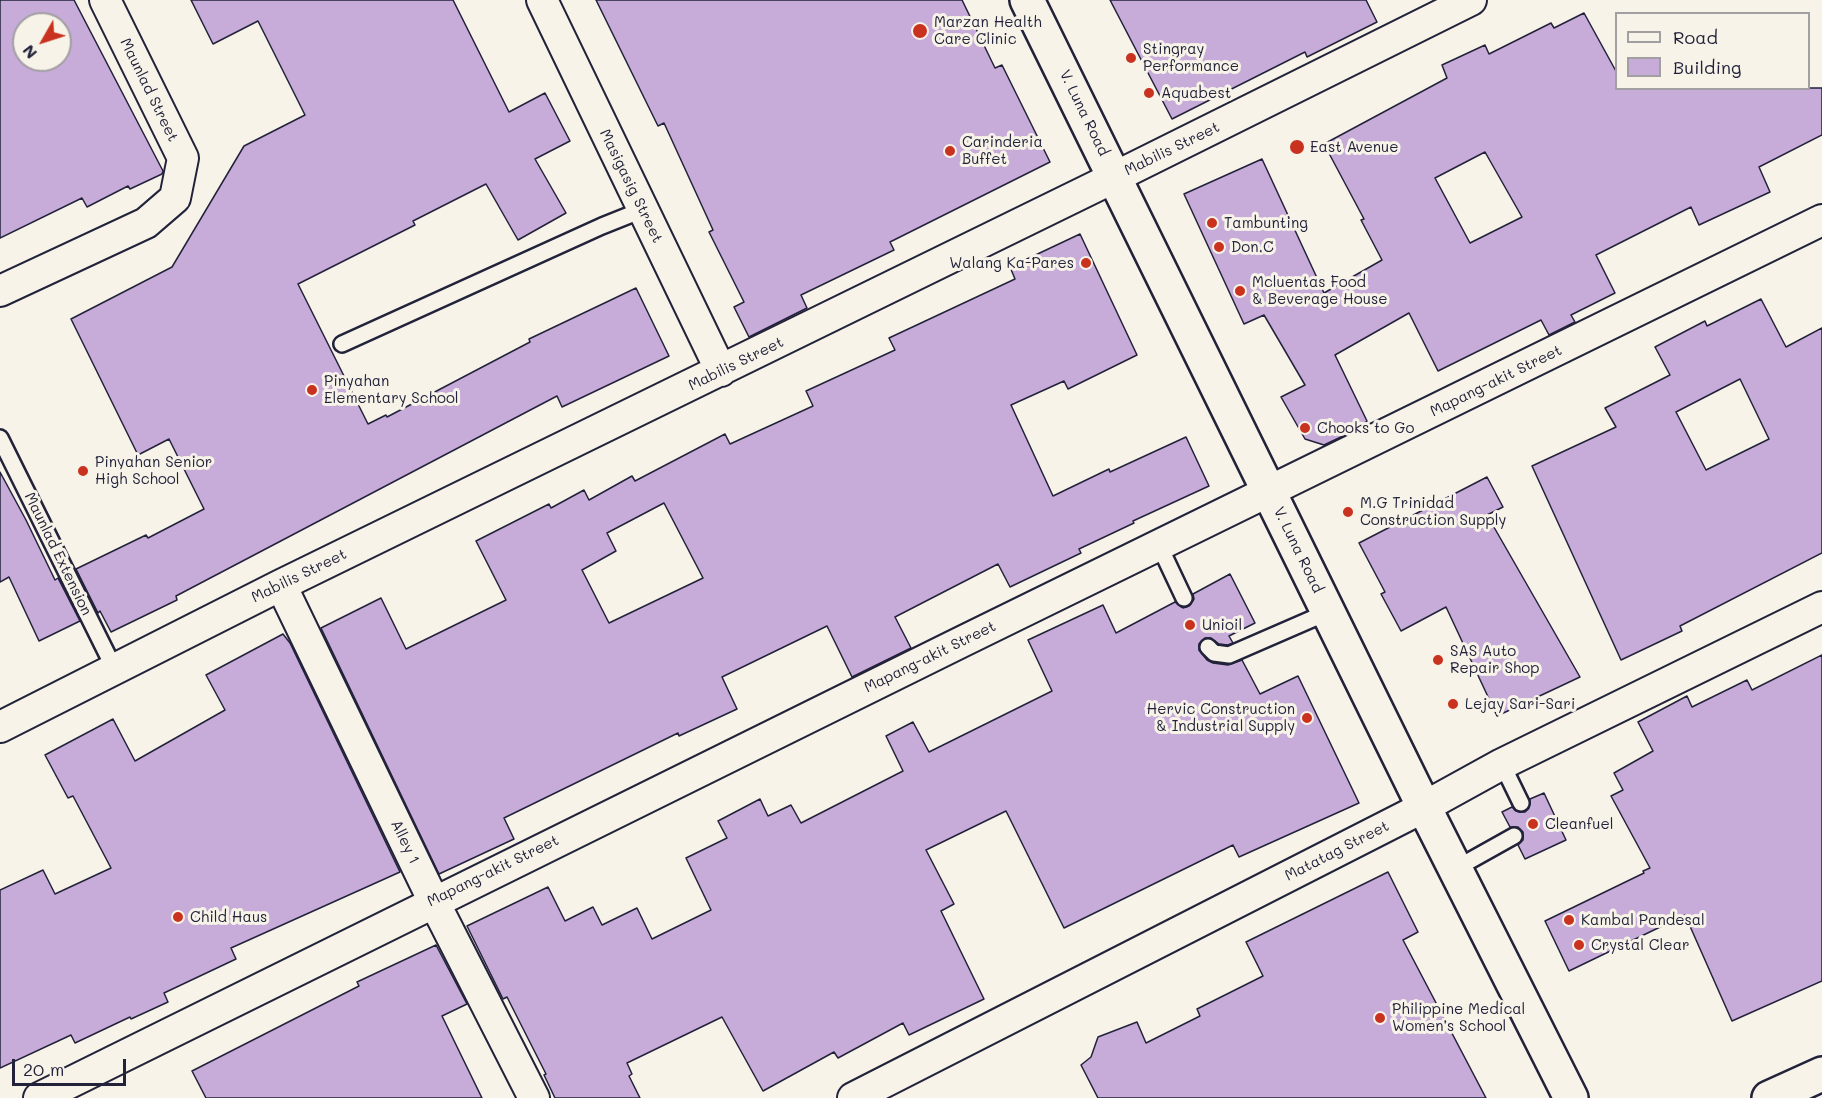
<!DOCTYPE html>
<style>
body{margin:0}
#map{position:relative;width:1822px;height:1098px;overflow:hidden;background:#f7f3e8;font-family:Mali,sans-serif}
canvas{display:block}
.legend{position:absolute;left:1615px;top:12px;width:195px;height:78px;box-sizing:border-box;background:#f7f3e8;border:2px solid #a29fa3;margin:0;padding:8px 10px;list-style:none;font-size:18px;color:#22223b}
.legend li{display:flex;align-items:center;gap:12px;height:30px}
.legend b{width:30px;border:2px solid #a29fa3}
.north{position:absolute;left:12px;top:12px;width:60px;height:60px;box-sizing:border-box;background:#f7f3e8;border:2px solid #a29fa3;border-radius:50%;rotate:231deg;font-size:16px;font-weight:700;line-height:24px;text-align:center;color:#22223b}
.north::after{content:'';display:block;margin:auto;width:21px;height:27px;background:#c8321e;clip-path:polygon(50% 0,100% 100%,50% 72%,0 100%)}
.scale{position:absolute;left:12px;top:1059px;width:114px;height:27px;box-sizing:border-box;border:3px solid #22223b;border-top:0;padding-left:8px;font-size:18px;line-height:21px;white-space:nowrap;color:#22223b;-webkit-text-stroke:4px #f7f3e8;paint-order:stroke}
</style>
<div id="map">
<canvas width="1822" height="1098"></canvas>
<ul class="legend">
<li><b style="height:8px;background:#f7f3e8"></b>Road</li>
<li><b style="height:16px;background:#c7abd8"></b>Building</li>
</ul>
<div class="north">N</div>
<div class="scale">20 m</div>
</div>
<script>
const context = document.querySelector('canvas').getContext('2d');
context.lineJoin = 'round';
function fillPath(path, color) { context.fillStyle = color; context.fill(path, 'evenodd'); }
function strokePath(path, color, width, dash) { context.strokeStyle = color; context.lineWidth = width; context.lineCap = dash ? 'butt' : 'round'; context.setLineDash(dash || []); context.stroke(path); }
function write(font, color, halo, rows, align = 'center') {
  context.font = font + ' Mali,sans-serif'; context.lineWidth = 6; context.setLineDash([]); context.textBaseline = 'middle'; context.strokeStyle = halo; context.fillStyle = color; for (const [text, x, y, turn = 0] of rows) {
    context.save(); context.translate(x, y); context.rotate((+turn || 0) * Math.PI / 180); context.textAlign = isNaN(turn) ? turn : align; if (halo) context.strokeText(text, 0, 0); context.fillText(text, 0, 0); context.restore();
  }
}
const building = new Path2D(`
 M0,0H74L163,171L162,174L130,189L128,186L87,207L82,198L0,238ZM24,24H60V60H24Z
 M191,0H453L509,112L545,93L570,141L535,159L566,213L518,240L486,184L413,221L415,225L298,284L368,424L386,415L387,417L530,342L529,339L636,288L669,356L562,407L557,396L176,596L177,600L111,632L100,611L98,613L76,569L146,535L148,538L204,509L169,439L138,455L71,319L172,267L244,146L305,115L258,21L213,44Z
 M596,0H962L995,68L1002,65L1050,162L890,242L894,250L801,295L807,308L749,337L734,307L744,302L709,232L713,230L664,123L658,126Z
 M1110,0H1366L1377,22L1307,57L1305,52L1172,119Z
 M1584,13L1617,73V88H1822V135L1759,167L1770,192L1699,225L1691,207L1596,255L1615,293L1571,315L1575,322L1549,335L1541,320L1438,371L1409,313L1335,355L1367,421L1360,428L1324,445L1305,439L1281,397L1305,385L1264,315L1244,324L1184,194L1262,159L1324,293L1382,260L1361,220L1364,219L1324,144L1447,78L1442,65L1485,45L1489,54L1551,23L1554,28ZM1485,152L1522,217L1470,243L1435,178Z
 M1080,234L1137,355L1068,389L1064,381L1011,405L1053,496L1109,469L1110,472L1186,437L1209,486L1133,521L1134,523L1079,549L1081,553L1010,587L998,564L895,617L911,648L852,677L827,626L722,677L737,709L679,736L678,733L504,818L514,839L439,874L321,628L381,598L406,649L506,600L476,541L549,504L551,508L584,490L589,500L632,476L635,481L725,434L730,444L813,406L806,391L895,350L889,338L1015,279L1010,267ZM664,503L703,578L609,623L582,570L616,551L607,533Z
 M1761,299L1786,347L1822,328V553L1680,626L1682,631L1621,660L1532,466L1616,427L1605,408L1670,375L1655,347L1705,321L1707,326ZM1740,379L1769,439L1706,470L1676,412Z
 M0,472L26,520L55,580L58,578L80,621L39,641L9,577L0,582Z
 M1487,477L1503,507L1487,515L1580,677L1497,716L1446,607L1401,631L1381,594L1385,592L1359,543Z
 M1230,574L1255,623L1229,636L1233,643L1228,645L1219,644L1211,638H1205L1199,644V650L1207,660L1213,663L1228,665L1242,660L1260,694L1298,676L1359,803L1239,857L1233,845L1064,928L1006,811L926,850L954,904L941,911L984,999L909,1035L903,1023L838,1058L834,1052L763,1091L722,1017L627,1063L632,1074L629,1076L640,1098H555L544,1075L546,1074L507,997L503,999L467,926L548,887L565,921L593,907L602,925L637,908L652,939L711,910L686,858L727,838L718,821L760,799L768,816L791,805L801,823L903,771L886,736L913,722L929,752L1052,691L1028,640L1103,605L1116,633L1175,602L1183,608L1189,606L1194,599L1193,594Z
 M283,634L290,643L400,872L231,948L236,959L164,993L168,1002L131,1019L130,1017L75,1043L71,1035L0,1068V890L43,870L55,894L111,868L73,796L68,798L45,755L113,719L135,761L225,710L206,675Z
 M1822,655V981L1732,1021L1685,915L1569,971L1545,921L1644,873L1643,871L1650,868L1611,796L1623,790L1614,773L1653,751L1638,722L1687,696L1692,707L1747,680L1752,690Z
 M1544,793L1566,840L1525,859L1518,845L1523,840V832L1518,827H1510L1502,812L1512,807L1516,811L1525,812L1529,808L1530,799Z
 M1388,872L1418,932L1403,940L1486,1098H1098L1081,1065L1091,1057L1098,1037L1137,1022L1146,1043L1200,1016L1197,1009L1263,976L1246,942Z
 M436,945L467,1004L442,1016L482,1098H206L192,1071L359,986L357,982Z`);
const lane = new Path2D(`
 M342,344L602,226L642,210
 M0,438L115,670
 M1159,545L1184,598
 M1208,647L1214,653L1229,655L1328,612
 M1502,764L1521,803
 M1455,869L1514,836`);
const street = new Path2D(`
 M542,0L721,371
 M0,291L146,223L175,198L183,158L105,0
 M281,585L433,900L534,1098
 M0,727L281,585L1115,177L1471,0
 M39,1098C631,801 1228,513 1822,220
 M853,1098L1424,807L1502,764L1822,607`);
const secondary = new Path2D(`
 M1027,0L1424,807L1571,1098
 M1769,1098L1822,1074`);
const markers = [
 [920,31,8,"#c8321e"],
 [1131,58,6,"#c8321e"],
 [1149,93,6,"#c8321e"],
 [1297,147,8,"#c8321e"],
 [950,151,6,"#c8321e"],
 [1212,223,6,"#c8321e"],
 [1219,247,6,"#c8321e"],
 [1086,263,6,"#c8321e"],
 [1240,291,6,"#c8321e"],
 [312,390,6,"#c8321e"],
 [1305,428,6,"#c8321e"],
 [83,471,6,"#c8321e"],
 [1348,512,6,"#c8321e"],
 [1190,625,6,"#c8321e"],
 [1438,660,6,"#c8321e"],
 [1453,704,6,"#c8321e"],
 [1307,718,6,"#c8321e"],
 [1533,824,6,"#c8321e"],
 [178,917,6,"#c8321e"],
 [1569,920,6,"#c8321e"],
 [1579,945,6,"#c8321e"],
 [1380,1018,6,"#c8321e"]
];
const poiNames = [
 ["Marzan Health",934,22],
 ["Care Clinic",934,39],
 ["Stingray",1143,49],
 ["Performance",1143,66],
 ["Aquabest",1161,93],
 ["Carinderia",962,142],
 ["Buffet",962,159],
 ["East Avenue",1310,147],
 ["Tambunting",1224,223],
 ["Don.C",1231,247],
 ["Walang Ka-Pares",1074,263,"right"],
 ["Mcluentas Food",1252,282],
 ["& Beverage House",1252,299],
 ["Pinyahan",324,381],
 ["Elementary School",324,398],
 ["Chooks to Go",1317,428],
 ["Pinyahan Senior",95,462],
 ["High School",95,479],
 ["M.G Trinidad",1360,503],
 ["Construction Supply",1360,520],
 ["Unioil",1202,625],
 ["SAS Auto",1450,651],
 ["Repair Shop",1450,668],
 ["Lejay Sari-Sari",1465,704],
 ["Hervic Construction",1295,709,"right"],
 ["& Industrial Supply",1295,726,"right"],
 ["Cleanfuel",1545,824],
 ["Child Haus",190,917],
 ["Kambal Pandesal",1581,920],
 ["Crystal Clear",1591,945],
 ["Philippine Medical",1392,1009],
 ["Women's School",1392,1026]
];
const streetNames = [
 ["Maunlad Street",149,90,64],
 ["V. Luna Road",1084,113,64],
 ["Mabilis Street",1172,149,-26],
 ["Masigasig Street",631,186,64],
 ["Mabilis Street",736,364,-26],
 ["Mapang-akit Street",1496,381,-26],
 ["V. Luna Road",1298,550,64],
 ["Maunlad Extension",58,554,64],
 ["Mabilis Street",299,576,-26],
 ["Mapang-akit Street",930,657,-26],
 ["Alley 1",405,842,64],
 ["Matatag Street",1337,851,-27],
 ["Mapang-akit Street",493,871,-26]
];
fillPath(building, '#c7abd8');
strokePath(building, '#22223b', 1.5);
strokePath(lane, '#22223b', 20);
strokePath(street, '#22223b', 34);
strokePath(secondary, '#22223b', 38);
strokePath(lane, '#f7f3e8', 15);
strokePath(street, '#f7f3e8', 30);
strokePath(secondary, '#f7f3e8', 33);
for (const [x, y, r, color] of markers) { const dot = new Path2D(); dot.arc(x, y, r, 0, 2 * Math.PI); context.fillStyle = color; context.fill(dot); strokePath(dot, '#f7f3e8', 2); }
write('15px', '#22223b', '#f7f3e8', poiNames, 'left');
write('15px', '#22223b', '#f7f3e8', streetNames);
</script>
